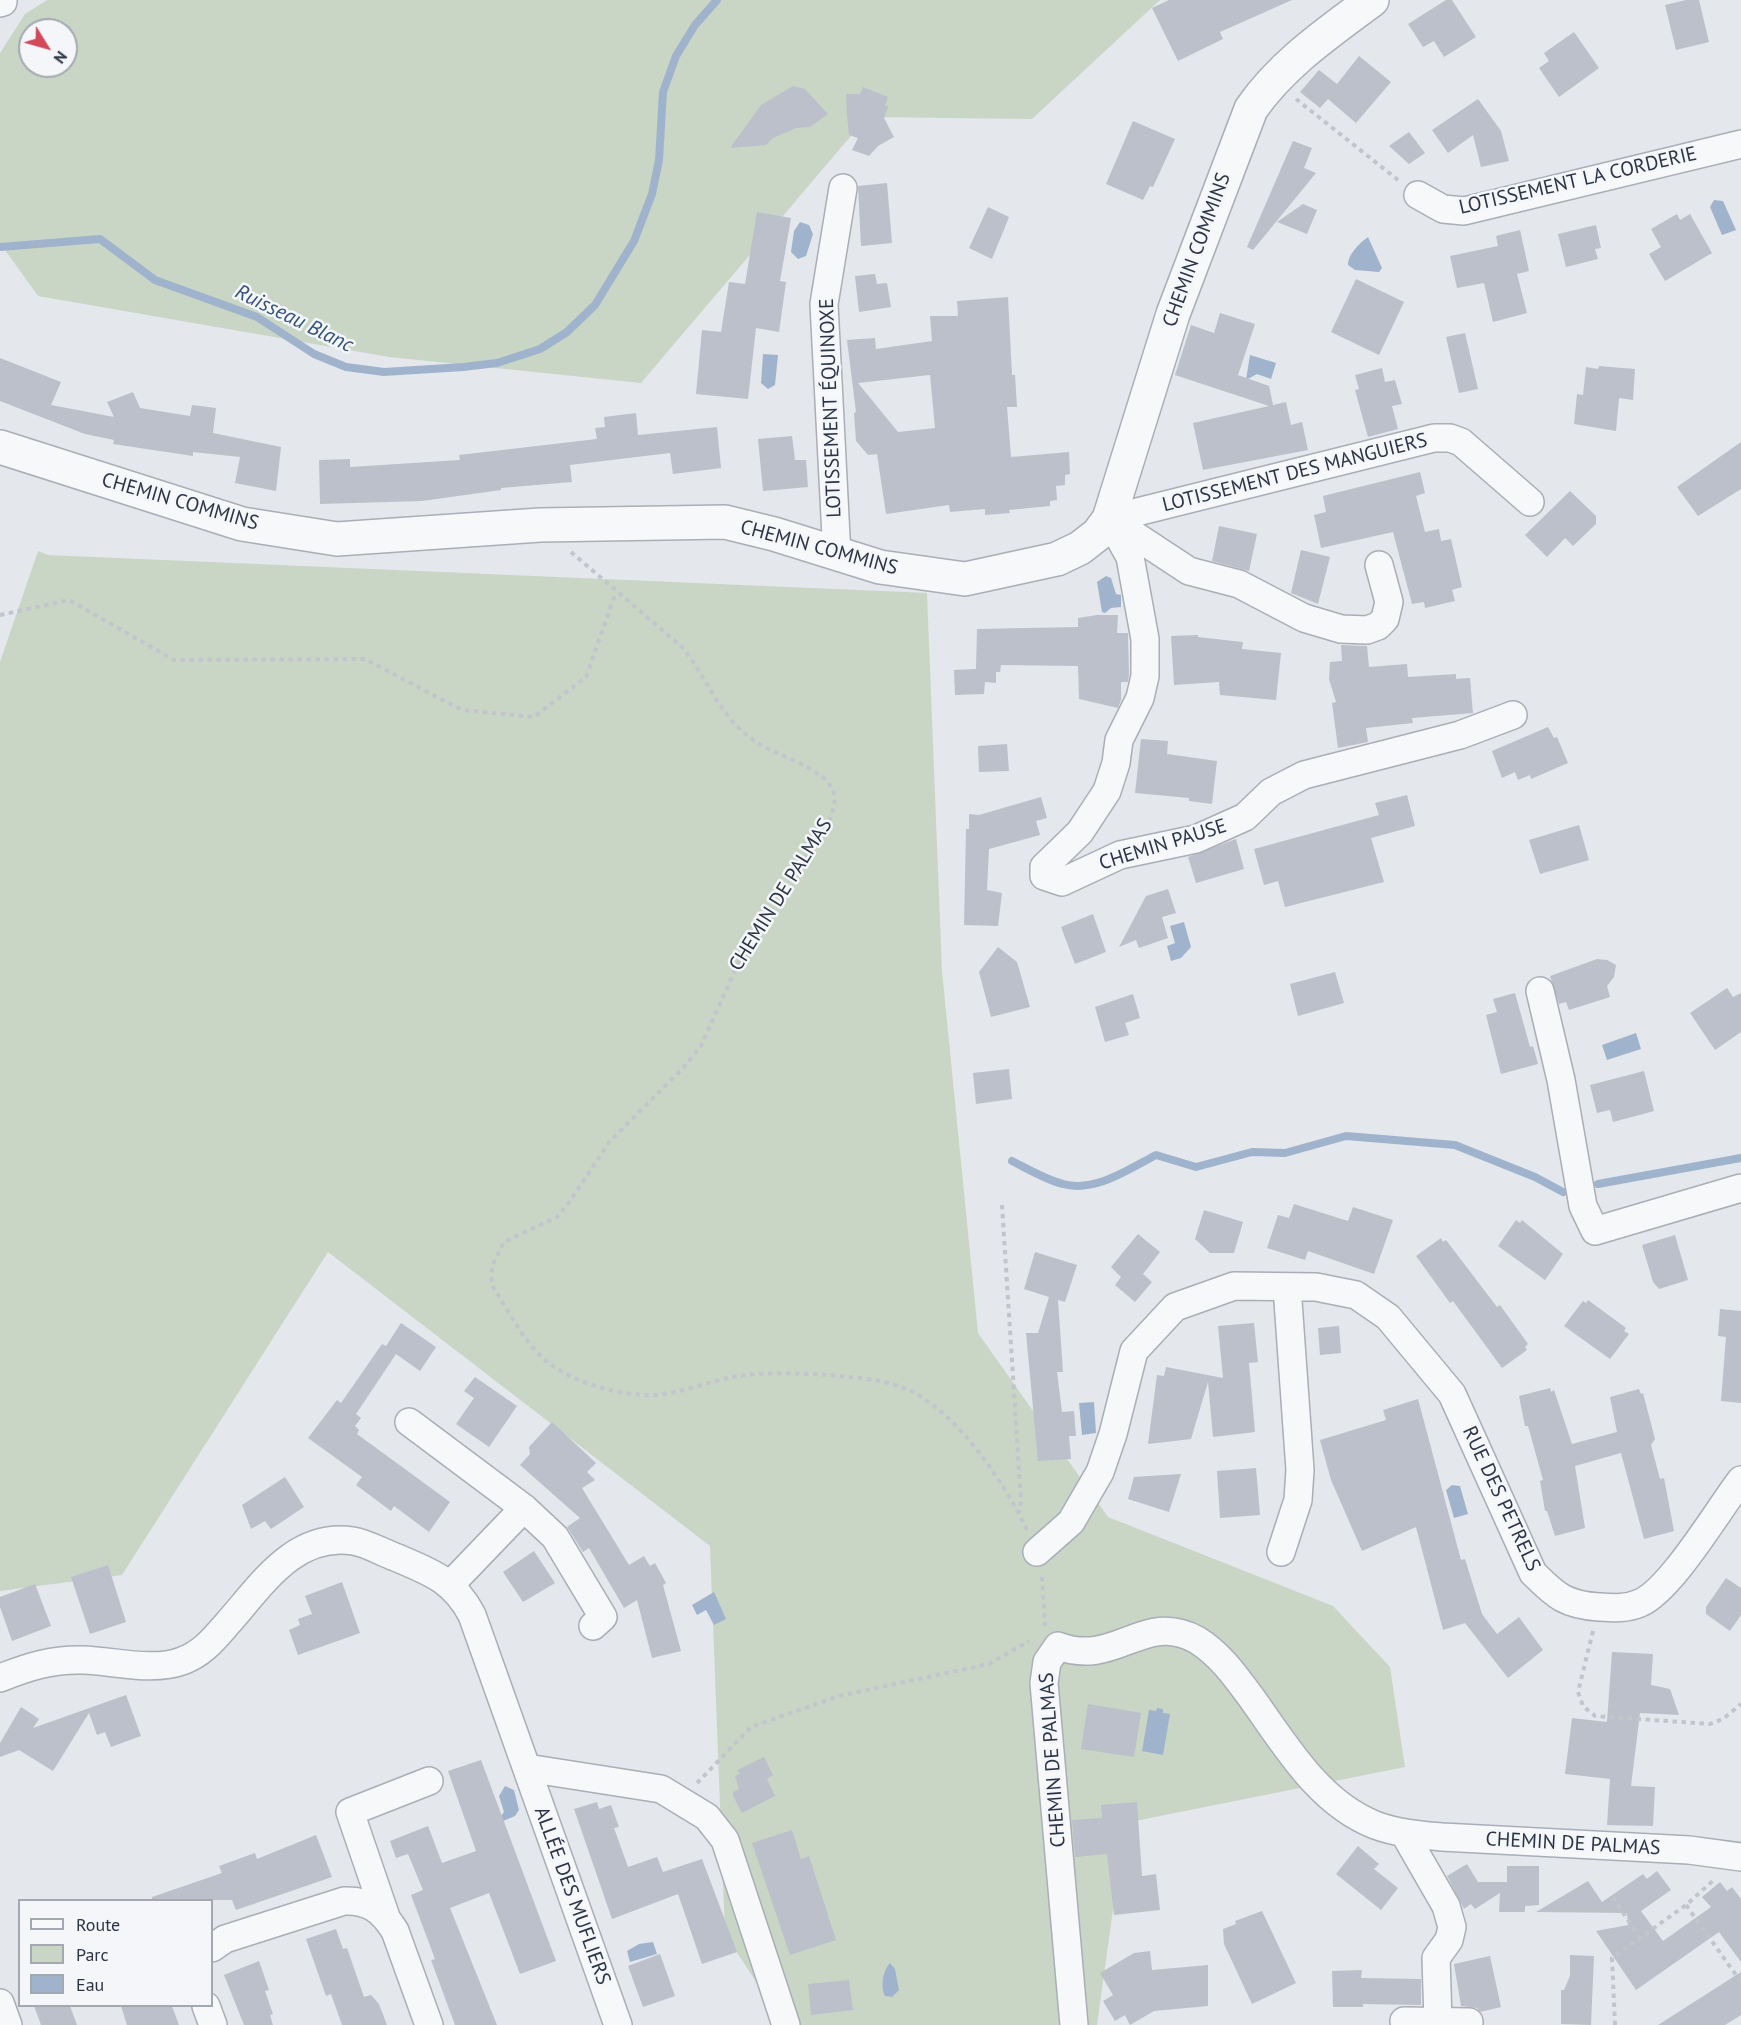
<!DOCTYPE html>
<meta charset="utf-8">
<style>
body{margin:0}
#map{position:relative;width:1741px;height:2025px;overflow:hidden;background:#e4e7ec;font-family:"PT Sans",sans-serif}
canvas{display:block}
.legend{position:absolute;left:18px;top:1899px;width:195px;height:108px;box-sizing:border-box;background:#f4f6f9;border:2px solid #a4a8b1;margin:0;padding:8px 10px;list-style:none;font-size:18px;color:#2b3445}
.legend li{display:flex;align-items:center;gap:12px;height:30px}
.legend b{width:30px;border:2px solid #a4a8b1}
.north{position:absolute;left:18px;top:18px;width:60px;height:60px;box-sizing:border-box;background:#f4f6f9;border:2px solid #a4a8b1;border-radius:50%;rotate:127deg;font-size:16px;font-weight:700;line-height:24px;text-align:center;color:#2b3445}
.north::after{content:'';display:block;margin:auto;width:21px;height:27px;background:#d1495b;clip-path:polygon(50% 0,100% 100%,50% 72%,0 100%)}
</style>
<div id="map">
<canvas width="1741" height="2025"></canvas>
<ul class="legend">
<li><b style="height:8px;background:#f7f8fa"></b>Route</li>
<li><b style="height:16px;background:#c9d6c5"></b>Parc</li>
<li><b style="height:16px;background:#9fb4cc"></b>Eau</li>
</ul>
<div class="north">N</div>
</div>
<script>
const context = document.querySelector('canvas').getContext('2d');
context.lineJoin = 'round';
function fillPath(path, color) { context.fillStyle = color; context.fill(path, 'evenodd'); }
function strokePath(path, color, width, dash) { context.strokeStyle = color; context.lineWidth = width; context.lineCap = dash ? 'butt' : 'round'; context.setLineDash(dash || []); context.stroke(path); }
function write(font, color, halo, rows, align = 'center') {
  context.font = font + ' "PT Sans",sans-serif'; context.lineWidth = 5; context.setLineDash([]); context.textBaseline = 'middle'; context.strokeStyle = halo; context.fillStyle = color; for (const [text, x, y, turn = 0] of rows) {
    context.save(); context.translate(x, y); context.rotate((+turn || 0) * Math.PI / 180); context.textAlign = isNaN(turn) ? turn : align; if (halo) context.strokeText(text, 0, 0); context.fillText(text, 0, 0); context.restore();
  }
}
const green = new Path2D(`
 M47,0H1160L1032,119L867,117L641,383L389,357L38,296L0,243V53L25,14ZM30,30H66V66H30Z
 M38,551L48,555L927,593L942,971L978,1333L1108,1517L1333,1606L1390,1667L1405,1767L1125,1823L1097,2025H784L725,1934L710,1546L328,1252L122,1575L0,1591V662Z`);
const water = new Path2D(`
 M1714,200L1723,201L1736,230L1722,235L1710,207Z
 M800,222L809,225L813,234L806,256L798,259L791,252L794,231Z
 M1368,237L1382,268L1379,272L1355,270L1348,265C1348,254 1360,243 1368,237Z
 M763,354L778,355L775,385L768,389L761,383Z
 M1250,355L1276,363L1271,379L1257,374L1246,380Z
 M1106,576L1111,578L1116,594L1121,595V607L1111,608L1105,613L1102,612L1097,582Z
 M1184,922L1191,947L1181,958L1171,961L1167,946L1175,943L1170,926Z
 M1636,1033L1641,1049L1607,1060L1602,1045Z
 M1094,1402L1096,1433L1082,1435L1079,1403Z
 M1452,1485L1460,1486L1468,1514L1454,1518L1446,1490Z
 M714,1592L726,1619L714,1625L706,1610L697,1615L692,1605Z
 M1157,1708L1163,1709V1713L1170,1714L1163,1755L1142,1751L1149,1710L1156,1711Z
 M505,1786L514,1790L519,1810L515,1816L503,1821L501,1816L504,1812L499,1796Z
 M653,1942L657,1954L630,1962L627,1951L639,1944Z
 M890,1963L895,1969L899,1990L892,1997L885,1996C880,1987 883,1970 890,1963Z`);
const stream = new Path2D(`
 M0,247L100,239L155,280L257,317L314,354L346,367L384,372L463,367L497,363L540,349L567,332L595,305L634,241L652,194L659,160L663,92L676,56L695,25L717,0
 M1012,1161C1028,1169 1046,1180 1063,1184C1095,1193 1129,1169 1156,1155L1196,1167L1252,1152L1285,1153L1346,1136L1455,1145L1535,1177L1563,1192
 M1598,1184L1741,1158`);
const building = new Path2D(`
 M1169,0H1292L1220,32L1223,39L1178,61L1152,8Z
 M1446,0H1452L1476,37L1444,57L1434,41L1423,47L1408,24Z
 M1686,0H1699L1709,42L1676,50L1665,5Z
 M1574,32L1599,68L1559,97L1539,68L1549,61L1544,53Z
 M1359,56L1391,82L1356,123L1328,99L1320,108L1300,92L1319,70L1337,84Z
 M793,86L805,89L828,114L810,127L796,128L773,138L766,145L730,148L761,105Z
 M863,87L888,97L885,105L888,107L884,118L894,137L878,146L869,156L852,150L858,138L849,135L847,115L846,94H860Z
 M1478,99L1501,131L1509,161L1481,167L1473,135L1448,153L1432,130Z
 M1133,121L1175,139L1153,187L1150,186L1143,200L1106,184Z
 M1409,132L1425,153L1409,164L1389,146Z
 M1293,141L1312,148L1304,168L1316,173L1253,250L1247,247Z
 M887,183L892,243L861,246L858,186Z
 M1303,204L1317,210L1307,234L1277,222Z
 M988,207L1009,217L992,259L969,248Z
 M757,212L791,218L780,281L786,282L779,332L756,328L748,399L696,394L702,330L721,332L729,282L745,284Z
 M1677,214L1680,220L1690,214L1712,253L1665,281L1649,254L1661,247L1651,229Z
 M1596,225L1601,248L1595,249L1598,259L1566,267L1558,234Z
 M1520,230L1529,271L1517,274L1527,313L1493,322L1484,283L1457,288L1450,256L1498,246L1496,236Z
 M875,274L877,284L887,283L891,307L859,312L855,276Z
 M1356,279L1404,302L1379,355L1331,332Z
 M1008,297L1012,375H1015L1017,407H1007L1011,457L1069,452L1070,474L1065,475V485L1056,486L1057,500L1050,501V506L1009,510L1010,513L985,515V509L950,512L949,505L886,514L877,454L868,455L856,441L854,413L856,412L847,340L875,338L876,349L932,341L930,316H958L957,301ZM930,375L935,428L898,432L858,383Z
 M1220,313L1255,324L1238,375L1269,386L1273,405L1286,402L1291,425L1302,422L1308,450L1203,470L1193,423L1269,406L1175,375L1191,325L1214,333Z
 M1465,333L1478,389L1459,393L1446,337Z
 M0,358L61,382L51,405L114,417L107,402L133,392L140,408L190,416L192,405L216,408L213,433L281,447L276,491L235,483L240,457L193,452V456L113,444L114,440L85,434L0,401Z
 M1599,366L1635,369L1633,400L1619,398L1616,431L1574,424L1577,394L1583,395L1586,367L1598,369Z
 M1382,368L1385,382L1395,380L1402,404L1392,406L1398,429L1368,437L1355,390L1359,389L1355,375Z
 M636,413L638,435L717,427L721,468L673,474L670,453L570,465L572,482L501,488V490L422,501L320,504L319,460L350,459V467L460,460L459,455L597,439L595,428L605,427L604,417Z
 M792,436L795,460H806L808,487L763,491L758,439Z
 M1741,442V489L1698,516L1677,487Z
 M1420,472L1425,493L1416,496L1425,532L1439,529L1441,541L1451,539L1462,587L1452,590L1455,601L1425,608L1424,602L1412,604L1393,532L1321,548L1314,515L1326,512L1323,496Z
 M1570,491L1596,516V524L1573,546L1565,538L1547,557L1525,535Z
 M1219,526L1257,534L1249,571L1212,561Z
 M1301,550L1330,557L1318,604L1291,593Z
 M1097,615H1118L1117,633H1128L1129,674L1128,682H1121V700L1118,708L1079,699L1078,666L1001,665L1000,672H996V683L985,682L984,694L955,695L954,670L976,669L977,629L1078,627V618Z
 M1198,635V637L1243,642L1242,649L1281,653L1276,700L1220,695L1219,682L1174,685L1171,636Z
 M1341,645L1367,646L1369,667L1407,664L1408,677L1456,674V679L1470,678L1473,713L1412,718L1413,723L1366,728L1368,742L1338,748L1332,703L1336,702L1329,679L1330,662L1342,661Z
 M1548,727L1554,738L1557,737L1568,763L1531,779L1530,775L1518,780L1515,772L1502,778L1492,751Z
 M1141,739L1168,741L1167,754L1217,761L1212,804L1189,801V798L1135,793Z
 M1007,744L1009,771L979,772L978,746Z
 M1407,795L1415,826L1371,838L1384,882L1285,907L1278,881L1264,885L1254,849L1379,815L1375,803Z
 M1041,797L1047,818L1036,821L1040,835L989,849L987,890L1002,893L998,926L964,925L966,829H969V814L979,815Z
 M1579,825L1589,860L1540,874L1529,840Z
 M1236,839L1244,869L1196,883L1188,857Z
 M1168,889L1176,913L1162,917L1168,938L1139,948L1136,940L1119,947L1146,896Z
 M1093,914L1106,952L1075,964L1061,927Z
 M998,947L1017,962L1030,1007L991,1017L979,972Z
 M1597,959L1607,960L1616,965L1614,977L1607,986L1610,997L1569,1010L1566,1002L1559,1004L1550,976Z
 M1335,972L1344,1003L1298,1016L1290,984Z
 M1727,988L1733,997L1741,993V1032L1715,1050L1690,1013Z
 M1515,993L1530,1047L1533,1046L1538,1064L1501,1074L1486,1015L1497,1012L1493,999Z
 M1133,994L1140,1018L1125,1023L1129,1035L1105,1042L1095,1007Z
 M1009,1069L1012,1099L976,1104L973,1073Z
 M1644,1071L1654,1111L1613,1122L1610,1110L1597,1113L1590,1085Z
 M1294,1204L1348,1221L1353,1207L1393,1220L1374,1274L1308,1251L1305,1260L1267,1248L1278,1215L1289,1218Z
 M1204,1210L1243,1222L1234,1253H1210L1195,1239Z
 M1516,1220L1520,1223L1522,1220L1563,1254L1545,1280L1498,1246Z
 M1138,1234L1160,1252L1143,1274L1152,1282L1135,1302L1115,1285L1121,1277L1111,1267Z
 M1675,1235L1688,1280L1659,1289L1653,1282L1642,1245Z
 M1441,1238L1443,1242L1446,1240L1497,1307L1500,1305L1528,1344L1525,1347L1527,1350L1502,1368L1453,1301L1450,1303L1416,1256Z
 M1035,1252L1077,1265L1065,1302L1058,1300L1063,1372H1057L1062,1412L1074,1411L1076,1436H1069L1071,1459L1038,1461L1026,1333H1038L1049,1297L1024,1289Z
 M1588,1300L1626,1328L1624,1331L1629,1334L1610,1359L1564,1326L1583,1301L1586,1303Z
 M1720,1309L1741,1311V1403L1721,1401L1726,1337L1718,1336Z
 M401,1323L436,1347L420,1371L396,1354L356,1414L361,1418L355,1426L359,1430L357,1434L450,1502L429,1532L394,1506L391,1511L356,1485L362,1477L308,1438L337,1400L341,1403L382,1344L386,1346Z
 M1254,1323L1258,1362L1249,1363L1255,1432L1213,1437L1208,1382L1191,1439L1148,1444L1157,1375L1164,1376L1166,1367L1223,1378L1218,1326Z
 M1339,1326L1341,1353L1320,1355L1318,1328Z
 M475,1377L517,1406L489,1447L456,1424L474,1398L464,1391Z
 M1550,1388L1551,1392L1554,1390L1572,1444L1617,1432L1610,1397L1639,1389L1641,1394L1643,1393L1655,1439L1651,1445L1660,1479L1664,1478L1674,1531L1644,1539L1621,1453L1575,1466L1585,1528L1555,1536L1547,1511H1545L1540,1481L1543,1480L1528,1426H1525L1519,1396Z
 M1418,1399L1461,1560L1465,1559L1482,1614L1497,1634L1519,1617L1543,1650L1508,1678L1465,1623L1443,1630L1416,1527L1362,1551L1331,1480L1320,1440L1386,1420L1383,1410Z
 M552,1422L596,1463L587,1472L595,1480L582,1488L629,1565L644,1556L650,1566L655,1563L666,1583L663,1585L681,1651L652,1658L637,1600L624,1608L589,1548L583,1552L567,1527L580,1518L520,1465L530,1454L529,1447Z
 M1256,1468L1260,1515L1220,1518L1217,1471Z
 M1181,1474L1169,1512L1128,1499L1134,1477Z
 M285,1477L304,1507L271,1529L265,1521L251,1529L242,1505Z
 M534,1551L555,1583L523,1602L503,1572Z
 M108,1565L126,1622L90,1634L71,1577Z
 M1726,1578L1741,1588V1615L1730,1631L1706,1614V1607Z
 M342,1582L360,1633L298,1655L289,1630L300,1625L298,1619L312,1614L305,1596Z
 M35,1584L51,1626L12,1641L0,1607V1597Z
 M1612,1652L1653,1654L1651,1685L1670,1689L1679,1715L1640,1713L1631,1786L1655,1787L1653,1826L1607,1825L1610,1779L1565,1774L1572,1718L1607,1722Z
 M126,1695L141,1736L111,1747L105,1732L97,1735L89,1713L53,1771L19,1750L0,1757V1743L21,1707L39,1719L33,1728Z
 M1088,1704L1141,1713L1134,1757L1081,1749Z
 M764,1757L773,1775L767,1779L775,1796L742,1813L733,1796V1792L739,1789L735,1776L740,1774L737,1770Z
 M481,1760L556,1961L520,1974L489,1893L450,1908L497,2025H455L431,1960L435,1959L411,1895L423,1890L408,1854L396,1858L390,1841L428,1826L442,1863L476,1851L448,1771Z
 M597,1802L599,1809L611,1805L619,1827L614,1828L628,1867L657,1857L663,1872L702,1859L737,1952L702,1964L678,1894L612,1919L574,1809Z
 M1137,1802L1142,1876L1156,1874L1160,1910L1114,1915L1107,1854L1075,1857L1072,1820L1102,1818L1101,1805Z
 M792,1830L801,1859L809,1856L836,1940L790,1955L752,1843Z
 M316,1835L332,1877L236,1910L232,1900H152V1897L222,1873L219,1866L255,1853L257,1859Z
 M1358,1846L1379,1864L1374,1869L1398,1888L1381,1910L1336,1874Z
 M1467,1864L1478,1882H1507V1866H1539V1905L1525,1906V1912H1499L1500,1893L1475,1909L1471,1904L1464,1909L1447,1876Z
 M1657,1871L1671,1890L1641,1911L1663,1941L1711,1907L1702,1897L1720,1882L1727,1891L1732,1887L1741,1899V1962L1719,1932L1636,1990L1596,1931L1628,1925L1627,1913L1536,1912L1588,1881L1602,1902L1643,1874L1647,1879Z
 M1262,1911L1296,1983L1252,2004L1224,1944L1223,1929L1236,1924L1235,1921Z
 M336,1929L343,1949L347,1948L364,1997L371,1995L379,2004L387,2025H342L331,1994L326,1996L306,1939Z
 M1150,1951L1152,1970L1208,1965V2006L1154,2011L1130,2025L1125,2015L1115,2021L1103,2001L1113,1995L1100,1973L1134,1953Z
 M660,1954L675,1996L643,2007L628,1966Z
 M1570,1955L1594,1956L1591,2025L1561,2024V1990H1564L1570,1976Z
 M1490,1956L1501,2007L1480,2012L1477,2008L1461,2006L1454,1964Z
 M259,1961L269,1990L265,1991L273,2014L270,2015L273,2025H244L224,1975Z
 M1362,1970L1361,1978L1421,1979V2005L1363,2004V2007H1333L1332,1971Z
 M1741,1972V2015L1725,2025H1658Z
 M849,1980L853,2010L811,2015L808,1984Z
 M34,2006H70L77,2025H41Z
 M121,2006H172L179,2025H127Z`);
const path = new Path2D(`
 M1296,99L1398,180
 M571,552L682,647C709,680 718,716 756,742C775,755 825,768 833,791C838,803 831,816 826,827L745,948L701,1046L684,1067L610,1141L568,1204L557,1217L504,1242L493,1264L491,1276L493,1287C511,1314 526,1348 553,1366C578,1384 622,1396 653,1395C679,1394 710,1381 737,1376C767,1372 798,1373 828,1375C858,1378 893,1379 920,1396C965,1424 1004,1483 1027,1530
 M0,615L69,600L174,660L365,659L462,710L534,717L586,677L616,592
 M1002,1205L1021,1501L1019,1513
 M1042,1577L1045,1626
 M1593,1631L1578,1692L1583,1706L1595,1716L1710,1724L1723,1719L1741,1704
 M697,1783L751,1727L839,1696L989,1664L1029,1641
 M1613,1897L1639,1937
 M1686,1905L1741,1982
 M1615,2025L1612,1958L1686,1905L1715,1879`);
const minor = new Path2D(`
 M0,3L3,2
 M1418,195L1443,209L1464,211L1741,144
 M1109,519L1130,557L1145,639V676L1140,698L1119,740L1116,763L1107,791L1080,832L1044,867V876L1062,882L1120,855L1196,839L1245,817L1271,792L1304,775L1460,735L1513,715
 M1109,519L1434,438H1450L1461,442L1530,502
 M1113,521L1189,571L1239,584L1304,618L1341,629L1367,630L1378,626L1385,619L1389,602L1379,565
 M837,556L824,304L843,188
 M1540,991L1561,1080L1583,1206L1595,1231L1741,1188
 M409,1422L524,1508L555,1537L603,1617L593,1626
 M1037,1552L1071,1522L1100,1472L1113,1434L1134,1351L1175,1307L1234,1286L1316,1287L1356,1295L1388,1317L1452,1394L1533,1573C1556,1596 1566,1605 1599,1607C1614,1608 1626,1609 1640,1603C1671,1590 1718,1510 1741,1480
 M1281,1552L1298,1500L1300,1470L1287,1287
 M450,1585L524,1508
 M0,1678C28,1667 52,1659 83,1660C114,1661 153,1672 182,1661C202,1654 214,1639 227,1624C261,1586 294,1532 353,1541C366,1543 382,1552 395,1557C430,1572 453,1579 472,1615L618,2025
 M527,1768L661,1789L707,1817L725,1840L786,2025
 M1404,1833L1446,1906L1452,1927L1449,1940L1436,1958L1438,2021
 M386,1917L350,1812L429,1781
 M212,1948L225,1939L344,1901C369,1900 382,1910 395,1931L429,2025
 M0,2003L8,2025
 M206,2006L213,2025
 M1404,2021L1469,2022
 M1074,2025L1044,1683L1047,1662L1058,1646C1116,1668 1144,1610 1197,1640C1221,1655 1236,1677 1253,1700C1286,1746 1319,1803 1375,1825C1396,1833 1419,1835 1442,1837L1689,1850L1741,1857`);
const tertiary = new Path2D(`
 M0,447L242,524L337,539L540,525L725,522L774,534L880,567L965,579L1057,559L1080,548L1098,534L1109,519L1173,314L1251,109C1282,64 1329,32 1372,0`);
const streetNames = [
 ["LOTISSEMENT LA CORDERIE",1578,181,-13],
 ["CHEMIN COMMINS",1197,250,-70],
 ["LOTISSEMENT ÉQUINOXE",831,408,-92],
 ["LOTISSEMENT DES MANGUIERS",1295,473,-14],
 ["CHEMIN COMMINS",180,502,16],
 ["CHEMIN COMMINS",819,548,15],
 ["CHEMIN PAUSE",1163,845,-17],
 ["CHEMIN DE PALMAS",781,895,-58],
 ["RUE DES PETRELS",1501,1499,65],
 ["CHEMIN DE PALMAS",1053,1760,-94],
 ["CHEMIN DE PALMAS",1573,1844,3],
 ["ALLÉE DES MUFLIERS",572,1896,70]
];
const waterNames = [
 ["Ruisseau Blanc",294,319,26]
];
fillPath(green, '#c9d6c5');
fillPath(water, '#9fb4cc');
strokePath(stream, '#9fb4cc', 8);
fillPath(building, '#bbc0ca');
strokePath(minor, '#a9aeb7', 30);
strokePath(tertiary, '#a9aeb7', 36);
strokePath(path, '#c2c5cb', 4, [4.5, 4.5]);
strokePath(minor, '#f7f8fa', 27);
strokePath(tertiary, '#f7f8fa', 33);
write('20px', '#2b3445', '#f4f6f9', streetNames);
write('italic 21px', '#34527a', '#f4f6f9', waterNames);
</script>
